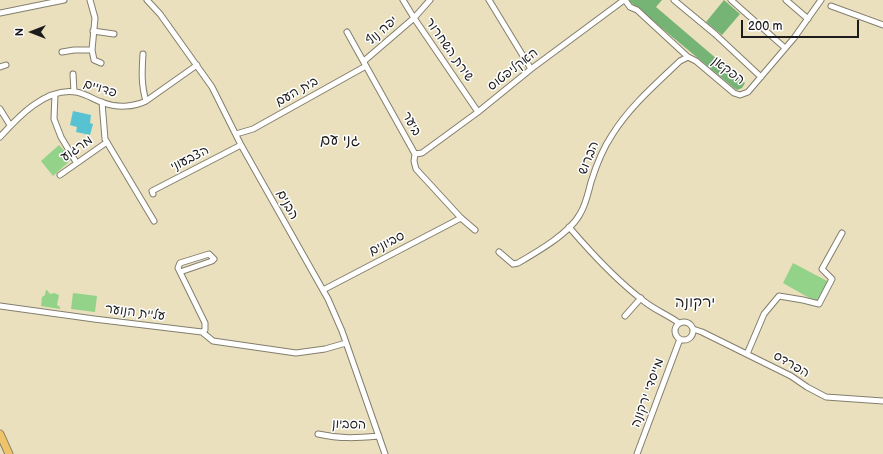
<!DOCTYPE html>
<meta charset="utf-8">
<style>
body{margin:0}
#map{position:relative;width:883px;height:454px;overflow:hidden;background:#eae0be;font-family:"Balsamiq Sans",sans-serif}
canvas{display:block}
.north{position:absolute;left:12px;top:12px;width:40px;height:40px;-webkit-text-stroke:3px #fff;paint-order:stroke;rotate:270deg;font-size:11px;font-weight:700;line-height:16px;text-align:center;color:#1c1c1c}
.north::after{content:'';display:block;margin:auto;width:14px;height:18px;background:#1c1c1c;clip-path:polygon(50% 0,100% 100%,50% 72%,0 100%)}
.scale{position:absolute;left:741px;top:20px;width:118px;height:18px;box-sizing:border-box;border:2px solid #1c1c1c;border-top:0;padding-left:5px;font-size:12px;line-height:14px;white-space:nowrap;color:#1c1c1c;-webkit-text-stroke:3px #fff;paint-order:stroke}
</style>
<div id="map">
<canvas width="883" height="454"></canvas>
<div class="north">N</div>
<div class="scale">200 m</div>
</div>
<script>
const context = document.querySelector('canvas').getContext('2d');
context.lineJoin = 'round';
function fillPath(path, color) { context.fillStyle = color; context.fill(path, 'evenodd'); }
function strokePath(path, color, width, dash) { context.strokeStyle = color; context.lineWidth = width; context.lineCap = dash ? 'butt' : 'round'; context.setLineDash(dash || []); context.stroke(path); }
function write(font, color, halo, rows, align = 'center') {
  context.font = font + ' "Balsamiq Sans","Playpen Sans Hebrew",sans-serif'; context.lineWidth = 3; context.setLineDash([]); context.textBaseline = 'middle'; context.strokeStyle = halo; context.fillStyle = color; for (const [text, x, y, turn = 0] of rows) {
    context.save(); context.translate(x, y); context.rotate((+turn || 0) * Math.PI / 180); context.textAlign = isNaN(turn) ? turn : align; if (halo) context.strokeText(text, 0, 0); context.fillText(text, 0, 0); context.restore();
  }
}
const green = new Path2D(`
 M59,145L72,159L53,176L41,161Z
 M793,263L829,282L818,303L783,283Z
 M46,290H47L50,294L54,293L59,295L57,305L60,307V309L41,306L42,297L45,295Z
 M73,293L97,296L95,312L71,309Z`);
const forest = new Path2D(`
 M630,0H662L656,7L745,83L742,88L737,90L734,88L629,1Z
 M724,0L740,14L722,35L706,22Z`);
const water = new Path2D(`
 M73,111L91,115L90,123L93,124L90,135L76,132L77,127L70,125Z`);
const minor = new Path2D(`
 M90,0L95,18L92,50L94,60L101,63
 M147,0L160,14L212,87L241,145L328,299L342,331L385,454
 M403,0L414,18L478,112
 M489,0L531,69
 M625,0L630,7L637,10L688,57L696,61L734,93L740,95L748,92L794,38L821,0
 M674,0L715,34L761,77
 M731,0L785,48
 M786,0L808,19
 M831,6L883,25
 M0,13L64,0
 M93,31L114,34
 M347,32L415,154L414,161L416,169L461,218L475,230
 M62,52L74,50H92
 M143,54C142,70 141,85 146,101
 M364,61L414,18L430,0
 M0,67L6,65
 M73,74L74,92
 M55,94L54,119L61,137L76,162
 M102,102L105,139L154,221
 M0,109L10,125
 M236,134L253,129L366,66
 M0,137C18,117 46,87 76,92C87,94 94,100 104,103C117,108 134,107 146,101L197,65
 M415,154L422,153L478,112L531,69L624,0
 M60,175L107,142
 M153,194L152,191L241,145
 M569,227C592,254 617,281 645,302C655,310 668,315 679,323
 M499,252L513,264L518,263C537,252 570,233 580,214C586,204 588,193 591,182C596,166 602,150 612,135C630,106 656,84 680,61L688,57
 M323,290L461,218
 M0,306L94,319L202,332L205,330V323L178,268L180,263L209,254L214,259L212,261L180,272
 M625,316L641,298
 M675 331a9 9 0 1 1 18 0a9 9 0 1 1-18 0Z
 M693,329L702,332L791,376L807,387L826,397L883,401
 M202,332L213,341L296,353L325,349L346,343
 M747,354L764,314L779,296L803,300L819,304L832,279L822,269L842,233
 M318,434C341,439 356,438 379,436
 M637,454L680,339`);
const major = new Path2D(`
 M0,434L9,454`);
const streetNames = [
 ["יפה נוף",382,31,-41],
 ["שירת השחרור",449,50,55],
 ["האקליפטוס",513,70,-38],
 ["הפקאן",728,71,37],
 ["פדויים",100,89,17],
 ["בית העם",297,92,-29],
 ["ביער",411,124,61],
 ["מרגוע",77,149,-35],
 ["הברוש",589,158,-68],
 ["הצבעוני",190,159,-27],
 ["הבנים",287,205,61],
 ["סביונים",387,244,-27],
 ["עליית הנוער",135,313,7],
 ["הפרדס",791,365,30],
 ["מייסדי ירקונה",648,393,-70],
 ["הסביון",349,425,2]
];
const quarterNames = [
 ["גני עם",340,141],
 ["ירקונה",695,303]
];
fillPath(green, '#93d289');
fillPath(forest, '#76b475');
fillPath(water, '#57c2d1');
strokePath(minor, '#837e6d', 7);
strokePath(major, '#837e6d', 9);
strokePath(minor, '#fff', 5);
strokePath(major, '#efc469', 7);
write('13px', '#1c1c1c', '#fff', streetNames);
write('15px', '#1c1c1c', '#fff', quarterNames);
</script>
